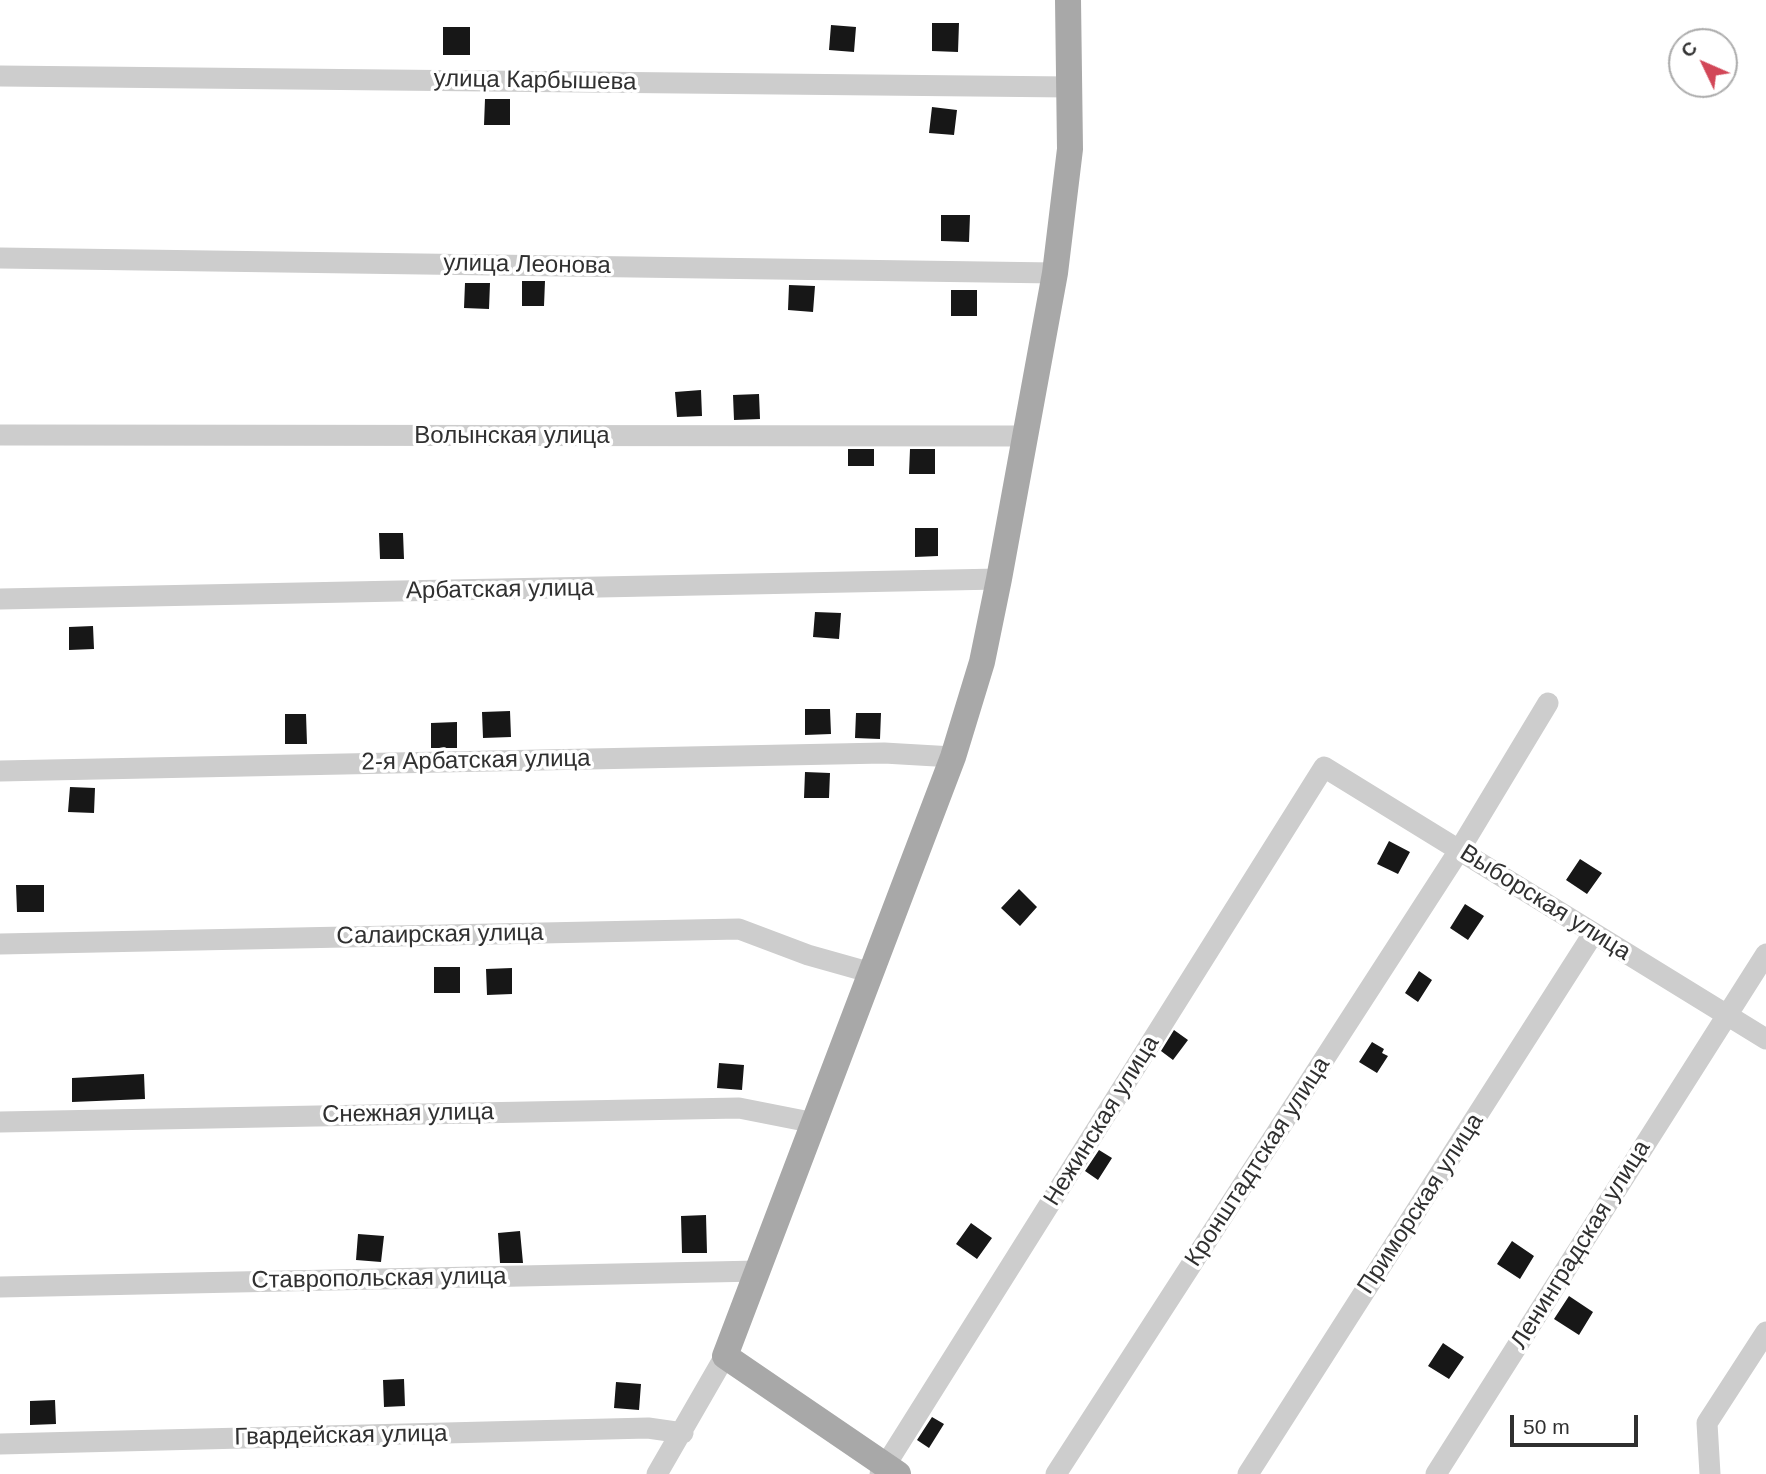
<!DOCTYPE html>
<meta charset="utf-8">
<style>
body{margin:0}
#map{position:relative;width:1766px;height:1474px;overflow:hidden;background:#fff;font-family:Arial,sans-serif}
canvas{display:block}
.north{position:absolute;left:1668px;top:28px;width:70px;height:70px;box-sizing:border-box;background:#fff;border:2px solid #acacac;border-radius:50%;rotate:314deg;font-size:19px;font-weight:700;line-height:28px;text-align:center;color:#303030}
.north::after{content:'';display:block;margin:auto;width:24px;height:32px;background:#d24758;clip-path:polygon(50% 0,100% 100%,50% 72%,0 100%)}
.scale{position:absolute;left:1510px;top:1415px;width:128px;height:32px;box-sizing:border-box;border:4px solid #303030;border-top:0;padding-left:9px;font-size:21px;line-height:24px;white-space:nowrap;color:#303030;-webkit-text-stroke:5px #fff;paint-order:stroke}
</style>
<div id="map">
<canvas width="1766" height="1474"></canvas>
<div class="north">С</div>
<div class="scale">50 m</div>
</div>
<script>
const context = document.querySelector('canvas').getContext('2d');
context.lineJoin = 'round';
function fillPath(path, color) { context.fillStyle = color; context.fill(path, 'evenodd'); }
function strokePath(path, color, width, dash) { context.strokeStyle = color; context.lineWidth = width; context.lineCap = dash ? 'butt' : 'round'; context.setLineDash(dash || []); context.stroke(path); }
function write(font, color, halo, rows, align = 'center') {
  context.font = font + ' Arial,sans-serif'; context.lineWidth = 7; context.setLineDash([]); context.textBaseline = 'middle'; context.strokeStyle = halo; context.fillStyle = color; for (const [text, x, y, turn = 0] of rows) {
    context.save(); context.translate(x, y); context.rotate((+turn || 0) * Math.PI / 180); context.textAlign = isNaN(turn) ? turn : align; if (halo) context.strokeText(text, 0, 0); context.fillText(text, 0, 0); context.restore();
  }
}
const building = new Path2D(`
 M932,23H959L958,52L932,51Z
 M831,25L856,27L854,52L829,50Z
 M443,27H470V55H443Z
 M485,99H510V125H484Z
 M932,107L957,110L954,135L929,133Z
 M941,215H970L969,242L941,241Z
 M522,281H545L544,306H522Z
 M465,283H490L489,309L464,308Z
 M789,285L815,286L813,312L788,310Z
 M951,290H977V316H951Z
 M701,390L702,416L677,417L675,392Z
 M759,394L760,419L734,420L733,395Z
 M848,449H874V466H848Z
 M910,449H935V474H909Z
 M915,528H938V556L915,557Z
 M379,533H403L404,559H380Z
 M815,612L841,613L839,639L813,637Z
 M93,626L94,649L69,650V627Z
 M805,709H830L831,734L805,735Z
 M510,711L511,737L483,738L482,712Z
 M856,713H881L880,739L855,738Z
 M285,714H306L307,744H285Z
 M457,722V748H431V723Z
 M805,772L830,773L829,798H804Z
 M70,787L95,788L94,813L68,812Z
 M1389,841L1410,852L1398,874L1377,864Z
 M1580,859L1602,873L1587,894L1566,880Z
 M16,885H44V912H17Z
 M1019,889L1037,907L1020,926L1001,908Z
 M1465,904L1484,916L1468,940L1450,928Z
 M434,967H460V993H434Z
 M512,968V994L487,995L486,969Z
 M1419,971L1432,980L1418,1002L1405,993Z
 M1174,1030L1188,1040L1173,1060L1161,1051Z
 M1372,1042L1384,1049L1382,1053L1388,1056L1377,1073L1359,1062Z
 M719,1063L744,1065L742,1090L717,1088Z
 M144,1074L145,1099L72,1102V1078Z
 M1099,1150L1112,1158L1098,1180L1085,1171Z
 M706,1215L707,1253H682L681,1216Z
 M971,1223L992,1238L977,1259L956,1244Z
 M520,1231L523,1263H500L498,1233Z
 M358,1234L384,1236L381,1262L356,1260Z
 M1512,1241L1534,1256L1520,1279L1497,1264Z
 M1569,1296L1593,1312L1579,1335L1554,1319Z
 M1443,1343L1464,1357L1449,1379L1428,1366Z
 M404,1379L405,1406L384,1407L383,1380Z
 M616,1382L641,1384L639,1410L614,1408Z
 M55,1400L56,1424L30,1425V1401Z
 M932,1417L944,1424L929,1448L917,1440Z`);
const minor = new Path2D(`
 M0,76L1069,87
 M0,258L1055,273
 M0,435L1024,436
 M0,599L999,579
 M0,771L884,753L953,757
 M0,944L739,929L808,955L872,973
 M0,1122L739,1108L815,1123
 M0,1287L758,1271
 M0,1444L648,1428L683,1433
 M657,1474L725,1356
 M880,1474L1324,767L1766,1039
 M1056,1474L1460,849L1548,703
 M1248,1474L1593,934
 M1436,1474L1766,954
 M1710,1474L1707,1423L1766,1332`);
const major = new Path2D(`
 M898,1474L725,1356L953,757L982,662L999,579L1055,273L1070,149L1068,0`);
const streetNames = [
 ["улица Карбышева",535,81,1],
 ["улица Леонова",527,265,1],
 ["Волынская улица",512,436],
 ["Арбатская улица",500,590,-1],
 ["2-я Арбатская улица",476,761,-1],
 ["Выборская улица",1545,903,32],
 ["Салаирская улица",440,935,-1],
 ["Снежная улица",408,1114,-1],
 ["Нежинская улица",1102,1121,-58],
 ["Кронштадтская улица",1258,1162,-57],
 ["Приморская улица",1421,1204,-57],
 ["Ленинградская улица",1581,1245,-58],
 ["Ставропольская улица",379,1279,-1],
 ["Гвардейская улица",341,1436,-1]
];
fillPath(building, '#171717');
strokePath(minor, '#cdcdcd', 21);
strokePath(major, '#a8a8a8', 26);
write('24px', '#303030', '#fff', streetNames);
</script>
